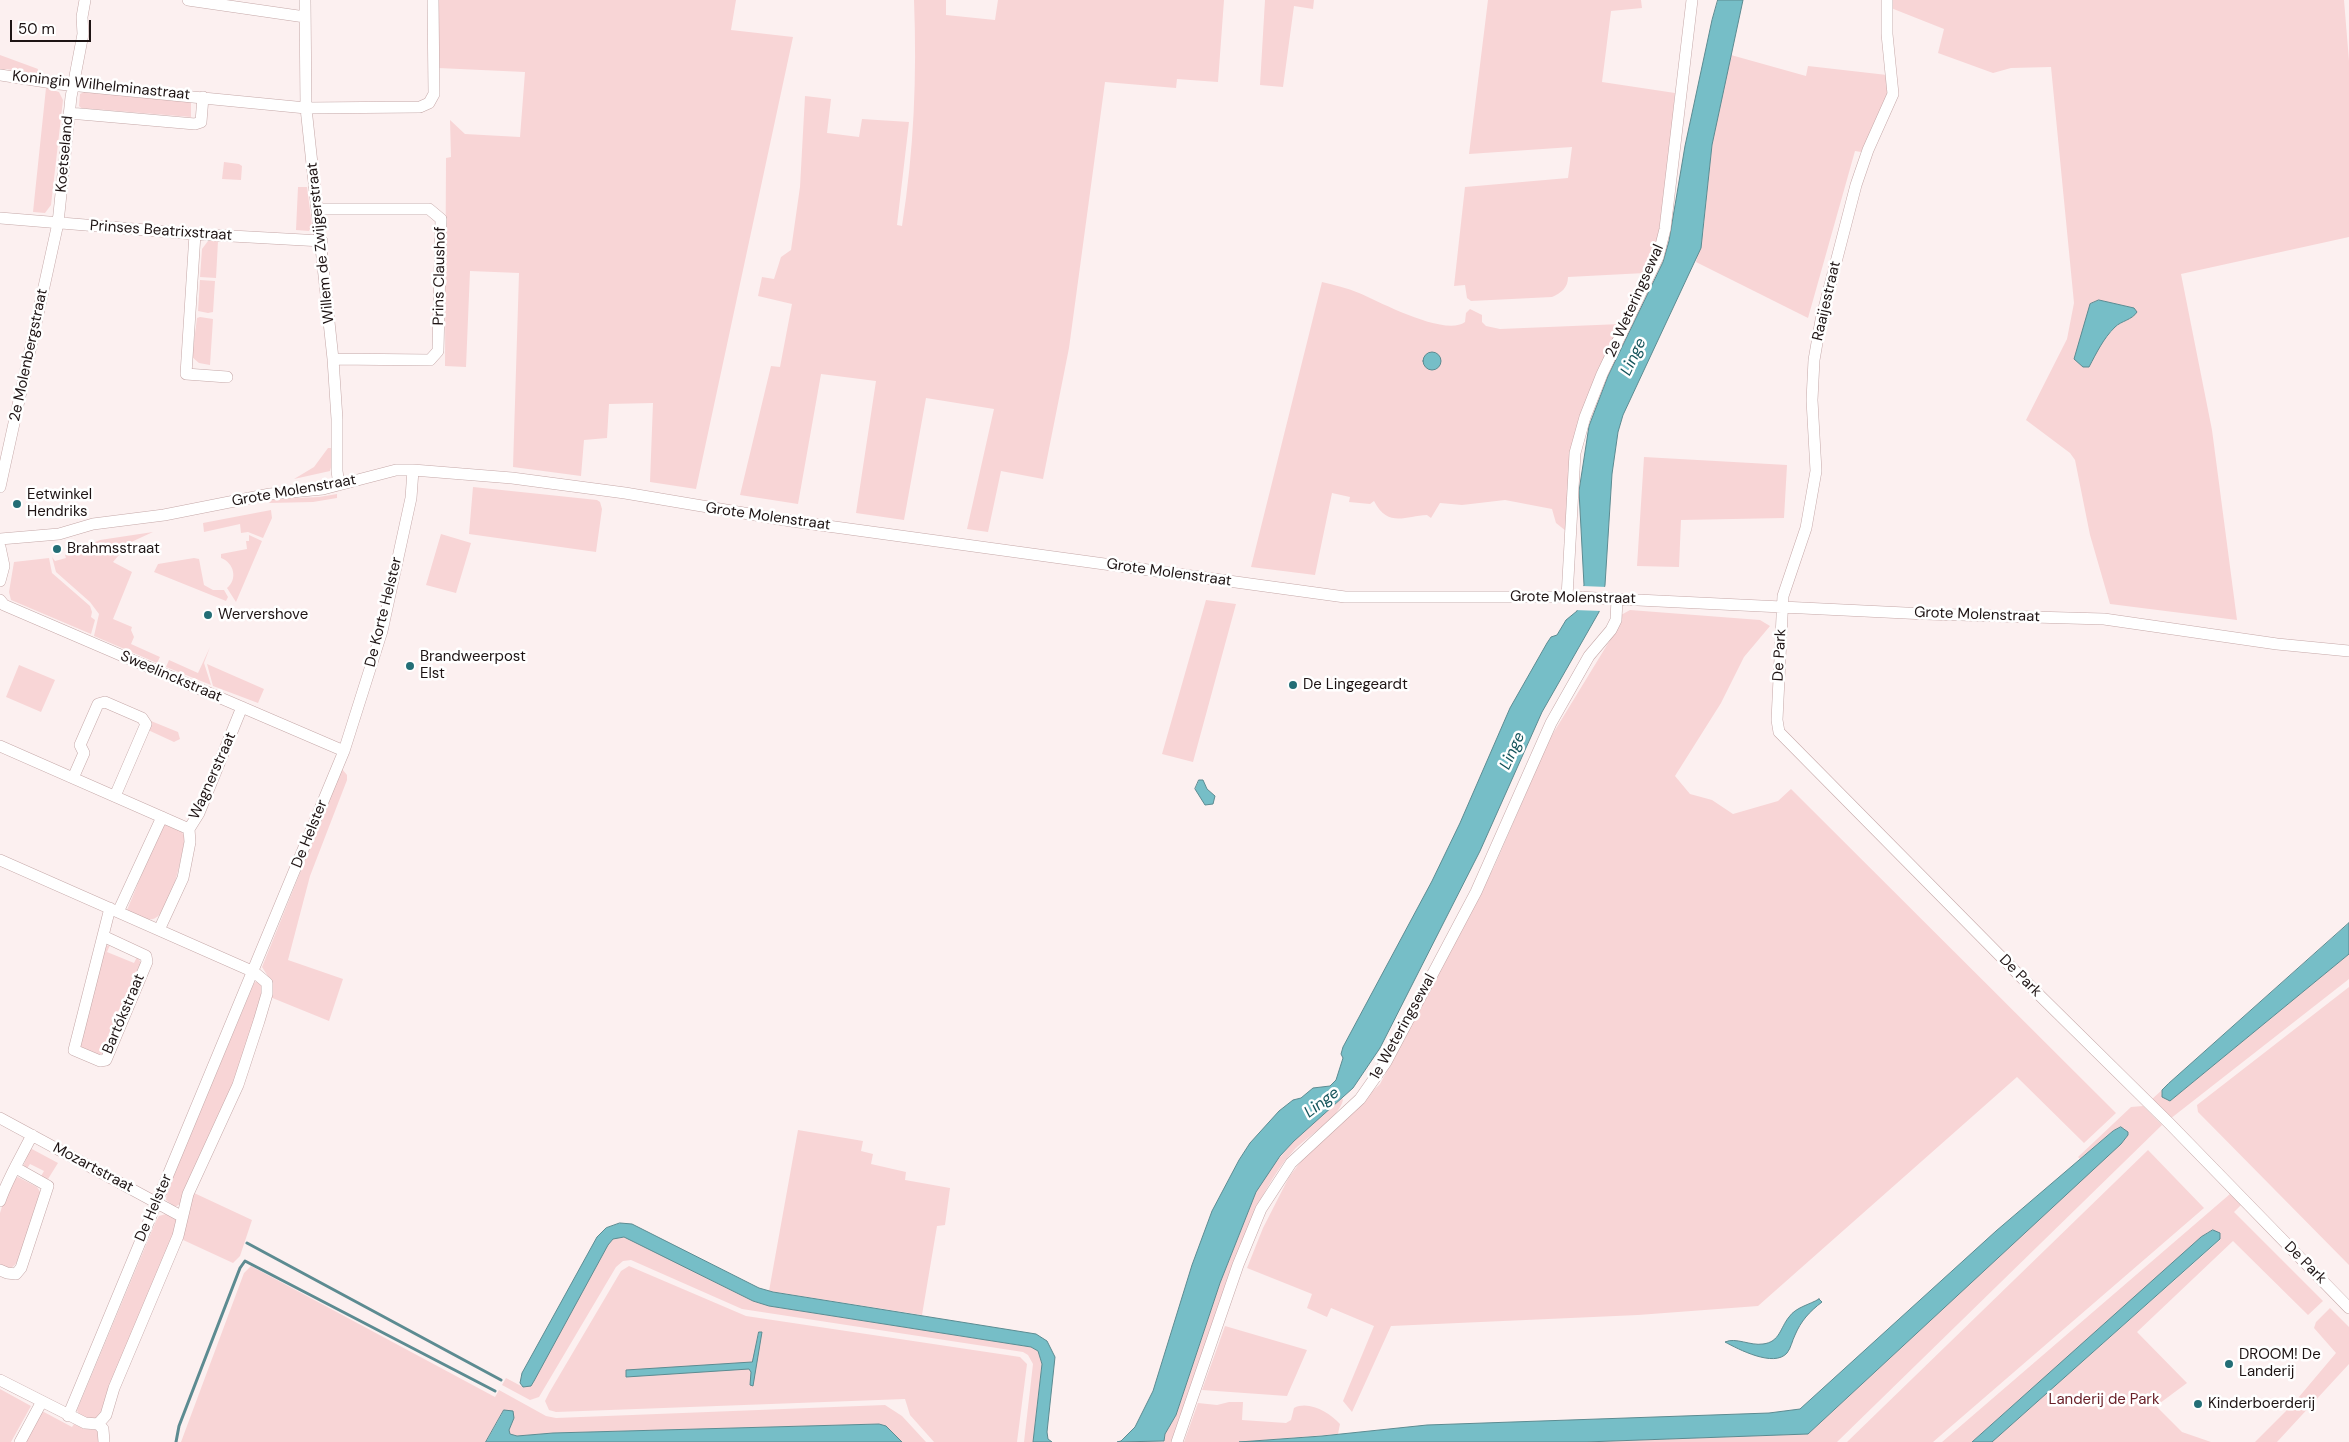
<!DOCTYPE html>
<meta charset="utf-8">
<style>
body{margin:0}
#map{position:relative;width:2349px;height:1442px;overflow:hidden;background:#fcf0f0;font-family:"DM Sans",sans-serif}
canvas{display:block}
.scale{position:absolute;left:10px;top:20px;width:81px;height:22px;box-sizing:border-box;border:2px solid #1e1414;border-top:0;padding-left:6px;font-size:15px;line-height:18px;white-space:nowrap;color:#1e1414;-webkit-text-stroke:4px #fff;paint-order:stroke}
</style>
<div id="map">
<canvas width="2349" height="1442"></canvas>
<div class="scale">50 m</div>
</div>
<script>
const context = document.querySelector('canvas').getContext('2d');
context.lineJoin = 'round';
function fillPath(path, color) { context.fillStyle = color; context.fill(path, 'evenodd'); }
function strokePath(path, color, width, dash) { context.strokeStyle = color; context.lineWidth = width; context.lineCap = dash ? 'butt' : 'round'; context.setLineDash(dash || []); context.stroke(path); }
function write(font, color, halo, rows, align = 'center') {
  context.font = font + ' "DM Sans",sans-serif'; context.lineWidth = 5; context.setLineDash([]); context.textBaseline = 'middle'; context.strokeStyle = halo; context.fillStyle = color; for (const [text, x, y, turn = 0] of rows) {
    context.save(); context.translate(x, y); context.rotate((+turn || 0) * Math.PI / 180); context.textAlign = isNaN(turn) ? turn : align; if (halo) context.strokeText(text, 0, 0); context.fillText(text, 0, 0); context.restore();
  }
}
const green = new Path2D(`
 M437,0H736L731,30L793,37L696,489L650,482L653,403L609,404L607,438L584,440L581,476L513,467L519,273L470,271L466,367L445,366L446,158L451,157L450,120L465,134L520,137L525,72L438,68Z
 M914,0H946V15L995,20L998,0H1224L1218,82L1177,79L1176,88L1105,82L1069,348L1043,479L1001,471L988,532L967,529L994,409L926,398L904,520L856,513L876,381L821,374L798,504L740,495L771,366L780,367L792,304L758,296L762,277L774,279L781,257L791,250L800,187L805,96L831,99L827,133L859,137L862,119L909,122L897,225L902,226C914,150 917,77 914,0Z
 M1265,0H1314L1313,9L1294,6L1283,87L1260,85Z
 M1488,0H1641L1642,8L1611,11L1602,82L1675,93C1669,151 1670,220 1645,273L1568,277C1568,288 1561,293 1552,297L1471,301L1467,298L1465,285L1454,286L1465,187L1568,178L1572,147L1469,154Z
 M1891,0H2344L2349,61V237L2181,274L2212,430L2237,620L2110,604L2090,535L2075,460L2070,453L2026,420L2067,339L2074,303L2051,67L2011,68L1993,73L1938,53L1944,29L1891,8ZM2099,300L2134,308V316L2116,326L2097,349L2075,359Z
 M0,55L38,69L37,74L6,69L0,72Z
 M1731,55L1806,76L1808,66L1887,75L1889,92L1884,106L1861,152L1855,151L1808,318L1696,262L1703,234L1712,145Z
 M46,88L59,92L63,100L51,205L45,213L33,212Z
 M84,92L191,102V117L81,108L79,106L80,94Z
 M224,162L239,164L242,166L241,180L222,179Z
 M298,187H307L312,225L309,231L296,230Z
 M208,241H218L216,278L200,277L202,249Z
 M200,280L215,281L213,312L208,313L198,311Z
 M1322,282C1334,285 1347,288 1359,293C1380,302 1445,337 1465,322L1466,313L1470,309L1482,315V322L1486,326L1500,329L1621,324L1582,411L1566,531L1556,523L1552,509L1505,500L1462,505L1440,503L1431,518L1427,515C1405,516 1388,528 1374,501L1370,504L1349,502L1350,497L1332,493L1315,575L1251,567Z
 M200,317L213,319L210,365L199,363L192,357L197,318Z
 M328,448H332V464L330,471L294,479L314,467Z
 M1644,457L1787,465L1784,518L1681,520L1679,567L1637,566Z
 M473,487L597,500L600,502L602,509L596,552L469,534Z
 M337,494V498L313,502L269,503L273,499L319,497Z
 M271,510L272,518L263,538L248,532L241,533L240,524L204,532L203,523Z
 M153,532L129,543L113,562L132,572L113,619L132,627L131,630L134,637L131,644L160,657L157,663L94,636L99,614L90,602L56,572L52,557L55,561L66,558L65,555L100,540Z
 M441,534L471,543L456,593L426,585Z
 M249,535L262,541L236,602L227,588C238,579 234,563 221,558V554L247,549L246,541H249Z
 M49,558L52,573L90,606L92,612L91,617L95,620L91,634L11,600L9,592L14,562Z
 M194,558L199,559L204,585L213,590H224L228,597L226,601L154,572L158,564Z
 M1206,600L1236,604L1193,762L1162,754Z
 M1630,610L1760,620L1770,626L1744,657L1721,703L1675,776L1690,794L1712,800L1733,814L1778,801L1791,789L2116,1113L2084,1143L2017,1077L1758,1306L1638,1315L1391,1326L1352,1412L1343,1401L1374,1326L1331,1308L1327,1317L1307,1308L1312,1294L1247,1268L1263,1228L1289,1177L1309,1151L1380,1084L1494,867L1549,740L1618,627L1621,615Z
 M210,647L204,663L211,685L166,667L169,660L198,673Z
 M207,664L264,689L258,703L213,686Z
 M19,665L55,680L41,712L6,697Z
 M151,721L178,732L180,739L174,742L148,730Z
 M342,769L347,775V780L310,876L288,960L343,979L329,1021L270,997L269,978L262,967Z
 M163,823L182,832L185,838C182,855 171,915 153,919C145,921 134,913 127,910Z
 M110,945L107,952L134,963L137,957L142,964L104,1053L99,1055L84,1051L79,1045L106,946Z
 M2349,954V979L2170,1119L2151,1100L2162,1090L2161,1094L2170,1101Z
 M257,981L264,985L238,1076L180,1204L175,1207L166,1200L167,1191L254,983Z
 M2349,987V1265L2198,1112L2197,1105Z
 M1342,1098L1343,1100C1339,1118 1308,1136 1295,1149C1278,1167 1266,1189 1255,1211L1172,1442H1163L1165,1434L1176,1415L1220,1283L1256,1192L1269,1170L1294,1141Z
 M2143,1106L2162,1125L1837,1442H1585L1808,1434L2121,1143L2128,1135L2124,1128L2113,1131L2080,1159L2078,1157L2131,1107Z
 M798,1130L863,1141L861,1151L873,1154L871,1164L906,1172L905,1180L950,1188L945,1225L937,1226L922,1315L769,1291Z
 M30,1148L58,1163L48,1179L40,1178L44,1171L30,1164L26,1170L23,1167Z
 M2148,1150L2204,1208L1933,1442H1847Z
 M18,1177L37,1187L41,1193L17,1262C13,1269 7,1270 0,1267V1213L10,1181Z
 M192,1192L252,1220L240,1256L233,1263L181,1239Z
 M2230,1194L2241,1205L2234,1212L2323,1301L2308,1315L2233,1241L2137,1332L2187,1383L2156,1406L2182,1432L2211,1442H1992L2220,1240L2208,1232L1972,1442H1942Z
 M166,1214L177,1220V1226L102,1415L92,1420L79,1415L77,1410L156,1221L159,1216Z
 M620,1237L629,1238L753,1301L769,1306L1031,1347L1038,1351L1042,1364L1033,1442H1024L1033,1364L1028,1355L1023,1352L742,1309L631,1260L623,1261L616,1267L539,1397L530,1400L502,1385L506,1378L523,1387L531,1385L608,1245L613,1239Z
 M251,1266L495,1397L499,1390L546,1416L556,1418L885,1405L902,1416L926,1442H902L886,1426L879,1424L553,1433L517,1436L509,1434V1430L514,1418L501,1414L486,1442H181L244,1273Z
 M629,1266L746,1316L1020,1357L1027,1364L1017,1442H934L910,1415L905,1399L556,1412L549,1410L545,1401L549,1393L621,1271Z
 M2330,1308L2349,1327V1364L2277,1442H2255L2293,1404L2336,1353L2314,1328L2316,1322Z
 M1225,1326L1307,1350L1287,1396L1202,1390Z
 M0,1389L31,1406L11,1442H0Z
 M1229,1402H1243L1242,1420L1286,1423L1291,1420L1294,1408C1309,1400 1330,1413 1340,1424L1338,1434L1239,1442H1184L1198,1403L1217,1405Z
 M42,1411L72,1427L74,1424L85,1429L98,1430L101,1442H25Z`);
const water = new Path2D(`
 M1718,0H1743L1712,145L1701,248L1623,415L1618,432L1612,474L1605,585L1599,612L1542,712L1480,851L1380,1048L1353,1088L1294,1141L1280,1156L1256,1192L1220,1283L1176,1415L1165,1434L1164,1441L1117,1442L1121,1441L1135,1427L1153,1391L1192,1265L1212,1211L1239,1160L1250,1143L1279,1111L1293,1100L1301,1098L1313,1088L1330,1086L1336,1080L1343,1058L1341,1054L1343,1047L1432,881L1460,823L1510,708L1547,643L1551,637L1557,635L1566,620L1577,611L1584,585L1579,491L1589,426L1608,376L1663,262L1669,241L1685,146L1712,20Z
 M2099,300L2134,308L2137,312C2132,320 2121,321 2115,327C2103,339 2097,352 2089,367H2083L2074,359L2090,304Z
 M1423 361a9 9 0 1 1 18 0a9 9 0 1 1-18 0Z
 M1199,780H1203L1207,789L1215,796L1213,804L1205,805L1195,789Z
 M2349,923V954L2170,1101L2162,1097V1090L2168,1084Z
 M2121,1127L2128,1132V1135L2121,1144L1808,1434L1585,1442H1239L1322,1436L1427,1425L1769,1413L1800,1409L1996,1231L2113,1131Z
 M620,1223L632,1224L759,1288L773,1292L1036,1334L1047,1341L1055,1357L1047,1432L1048,1439L1052,1442H1033L1042,1364L1038,1351L1031,1347L769,1306L753,1301L624,1237L613,1239L608,1245L534,1381L531,1386L523,1387L520,1383L522,1373L597,1237L606,1228Z
 M2213,1230L2220,1233V1239L1992,1442H1972L2201,1237Z
 M1819,1299L1822,1302C1809,1312 1801,1321 1795,1335C1792,1341 1791,1348 1787,1353C1774,1368 1738,1349 1725,1342C1736,1337 1750,1346 1763,1344C1780,1342 1780,1328 1789,1317C1796,1307 1809,1305 1819,1299Z
 M759,1332H762L753,1386L750,1385L751,1372L749,1369L626,1377V1370L752,1362Z
 M504,1410L513,1411L514,1418L509,1430L510,1434L517,1436L553,1433L879,1424L886,1426L902,1442H486Z`);
const pier = new Path2D(`
 M1582,586L1607,587L1602,611L1574,610Z`);
const stream = new Path2D(`
 M247,1243L501,1380
 M176,1442L179,1426L240,1268L245,1261L495,1391`);
const minor = new Path2D(`
 M188,0L305,17
 M305,0L306,108L333,359L337,419V471L339,485
 M1887,0V34L1893,94L1868,150L1856,185L1821,320L1814,360L1812,400L1816,471L1806,528L1783,596L1777,720L1779,732L2020,976L2169,1123L2349,1308
 M0,75L59,84L306,108L420,107L429,103L434,94L433,0
 M69,113L195,124L201,122L203,97
 M318,209H429L441,219L438,351L430,360L333,359
 M0,218L195,234L322,241
 M195,234L186,374L227,377
 M0,487L58,223L71,97L83,34L82,17L85,0
 M0,539L59,534L93,524L164,515L270,494L323,489L396,470H413L512,478L625,493L791,521L1345,597H1576L1926,614L2104,619L2277,644L2349,651
 M0,547L4,566L0,581
 M1567,597L1575,453L1585,417L1602,374L1658,257L1665,229L1692,0
 M0,600L4,605L344,751
 M0,746L189,829
 M73,778L84,753L80,745L98,704L105,702L142,718L146,724L115,796
 M0,860L254,972L267,983V994L259,1021L238,1085L188,1194L178,1236L114,1388L106,1415L98,1424L85,1423L0,1380
 M118,912L162,817
 M159,930L183,878L190,842L189,829L199,813L242,707
 M103,936L146,956L147,962L106,1060L100,1061L74,1050L110,908
 M0,1118L181,1216
 M0,1201C8,1178 21,1157 32,1135
 M0,1270L7,1273L16,1274L21,1268L48,1186L16,1168
 M68,1416L344,751L382,631L411,498L413,470
 M98,1424L103,1429L104,1442
 M20,1442L41,1403
 M1177,1442L1238,1265L1261,1209L1291,1163L1360,1099L1386,1062L1476,892L1551,723L1589,656L1611,630L1616,620L1617,599`);
const markers = [
 [17,504,5,"#236e76"],
 [57,549,5,"#236e76"],
 [208,615,5,"#236e76"],
 [410,666,5,"#236e76"],
 [1293,685,5,"#236e76"],
 [2229,1364,5,"#236e76"],
 [2198,1404,5,"#236e76"]
];
const streetNames = [
 ["Koningin Wilhelminastraat",101,86,6],
 ["Koetseland",65,154,-85],
 ["Prinses Beatrixstraat",161,231,4],
 ["Willem de Zwijgerstraat",321,243,-96],
 ["Prins Claushof",440,276,-89],
 ["2e Weteringsewal",1635,301,-66],
 ["Raaijestraat",1827,301,-77],
 ["2e Molenbergstraat",29,355,-78],
 ["Grote Molenstraat",294,491,-10],
 ["Grote Molenstraat",768,517,8],
 ["Grote Molenstraat",1169,573,8],
 ["Grote Molenstraat",1573,598,1],
 ["De Korte Helster",384,612,-76],
 ["Grote Molenstraat",1977,615,2],
 ["De Park",1780,655,-87],
 ["Sweelinckstraat",171,677,23],
 ["Wagnerstraat",213,776,-66],
 ["De Helster",310,834,-68],
 ["De Park",2020,976,45],
 ["Bartókstraat",124,1014,-67],
 ["1e Weteringsewal",1403,1027,-61],
 ["Mozartstraat",93,1168,28],
 ["De Helster",154,1208,-67],
 ["De Park",2305,1263,45]
];
const poiNames = [
 ["Eetwinkel",27,495],
 ["Hendriks",27,512],
 ["Brahmsstraat",67,549],
 ["Wervershove",218,615],
 ["Brandweerpost",420,657],
 ["Elst",420,674],
 ["De Lingegeardt",1303,685],
 ["DROOM! De",2239,1355],
 ["Landerij",2239,1372],
 ["Kinderboerderij",2208,1404]
];
const parkNames = [
 ["Landerij de Park",2104,1400]
];
const waterNames = [
 ["Linge",1634,357,-65],
 ["Linge",1513,751,-66],
 ["Linge",1322,1103,-37]
];
fillPath(green, '#f8d5d6');
fillPath(water, '#76bec7');
strokePath(water, '#5c8b91', 1);
fillPath(pier, '#fcf0f0');
strokePath(stream, '#5c8b91', 3);
strokePath(minor, '#c5a8a8', 12);
strokePath(minor, '#fff', 11);
for (const [x, y, r, color] of markers) { const dot = new Path2D(); dot.arc(x, y, r, 0, 2 * Math.PI); context.fillStyle = color; context.fill(dot); strokePath(dot, '#fff', 2); }
write('15px', '#1e1414', '#fff', streetNames);
write('15px', '#1e1414', '#fff', poiNames, 'left');
write('15px', '#6a2129', '#fff', parkNames);
write('italic 16px', '#15545b', '#fff', waterNames);
</script>
